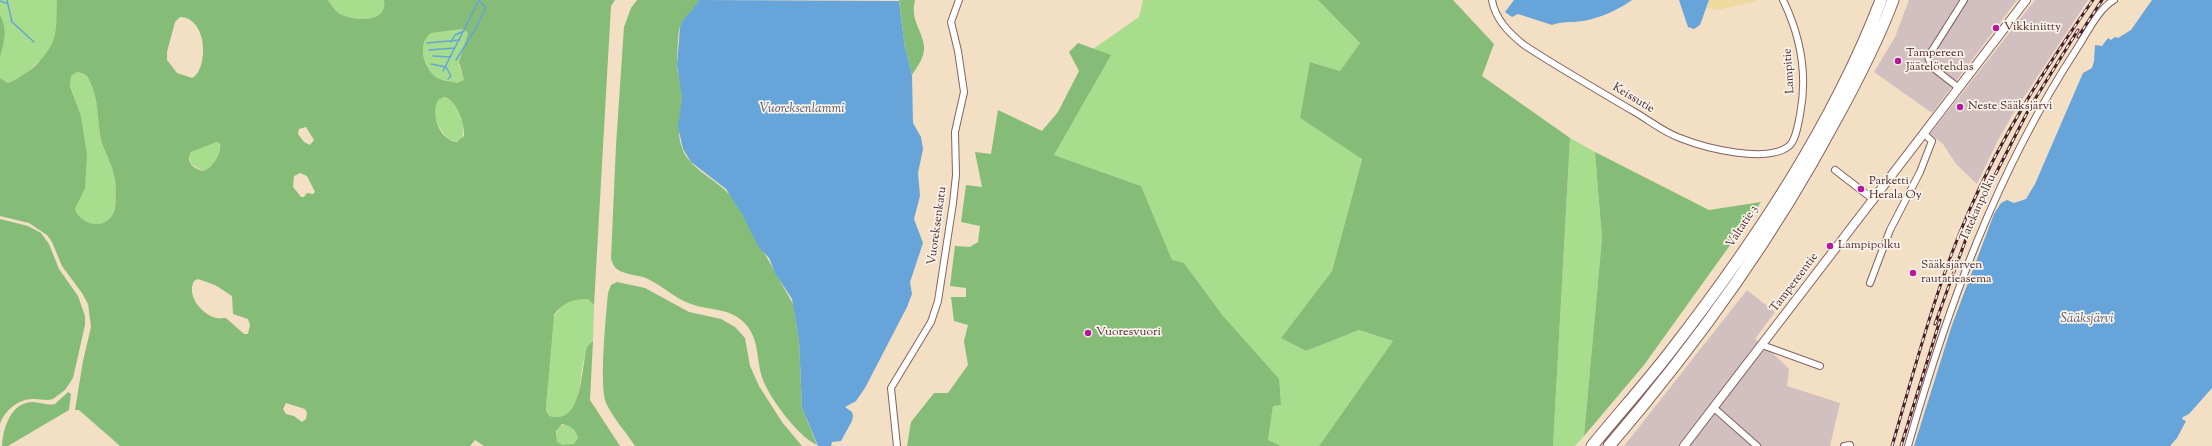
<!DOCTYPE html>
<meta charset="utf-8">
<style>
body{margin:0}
canvas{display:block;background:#f3dfc3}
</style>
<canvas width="2212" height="446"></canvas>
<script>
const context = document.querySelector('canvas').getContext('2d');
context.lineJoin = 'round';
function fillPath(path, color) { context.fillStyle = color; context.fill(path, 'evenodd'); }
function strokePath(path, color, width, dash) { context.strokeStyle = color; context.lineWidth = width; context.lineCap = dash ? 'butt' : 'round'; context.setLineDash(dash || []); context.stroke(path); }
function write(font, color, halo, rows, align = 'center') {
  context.font = font + ' "Sorts Mill Goudy",serif'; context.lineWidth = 3.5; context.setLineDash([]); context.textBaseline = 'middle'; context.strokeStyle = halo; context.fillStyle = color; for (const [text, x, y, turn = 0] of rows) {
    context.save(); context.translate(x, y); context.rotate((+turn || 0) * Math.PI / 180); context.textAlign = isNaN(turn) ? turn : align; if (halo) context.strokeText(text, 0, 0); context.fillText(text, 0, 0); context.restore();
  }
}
const industrial = new Path2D(`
 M1909,0H2017L1932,113L1874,72L1895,37Z
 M2035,0H2088L2014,112L1997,142L1977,184L1956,164L1943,144L1930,134Z
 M1747,290L1775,312L1755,339L1778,358L1789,369L1787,386L1840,403L1830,446H1624Z`);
const green = new Path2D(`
 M0,0H62L61,58L39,61L24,75L8,83L0,78V57L2,48L0,40Z
 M328,0H384C388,24 353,21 340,14C335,11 331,5 328,0Z
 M1143,0H1318L1360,43L1340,71L1311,62L1300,118L1362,158L1332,271L1281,338L1306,351L1359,330L1393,341L1319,446H1281L1268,440L1273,406L1281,405L1223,316L1184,263L1172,261L1141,186L1054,155L1110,56L1093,49L1139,17Z
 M463,29L468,33L460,59L459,65L464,80L457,83C451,81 442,80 436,77C423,67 417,44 431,33Z
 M77,72C82,73 87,75 89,80C99,97 97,120 101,140C105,153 113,166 115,180C116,189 116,199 115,208C111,230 82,228 75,209L81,195L87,154L81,116L70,85L71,76Z
 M441,97C456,96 470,130 460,142L450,140C439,131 426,108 441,97Z
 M1570,138L1595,152L1602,238L1584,436L1575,446H1553Z
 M217,142L220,144C222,153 212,169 203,171L191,164L189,156L191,152Z
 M575,299H588L594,305L593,341C574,358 589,413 559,417C555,418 551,417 548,414L546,407L552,319L562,306Z
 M565,424L571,427L578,436L576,442L572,445H560L556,442L557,428Z`);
const forest = new Path2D(`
 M57,0H328C331,5 335,11 340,14C353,21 388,24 384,0H615L611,6L594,305L588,299C574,298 562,303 554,315L546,407C546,412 548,417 555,417C583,419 581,367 587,347L593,341L590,400L620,446H484L475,440L470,446H120L79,410H75L83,361L91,327L88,304L82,293L62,266L52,242L47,235L29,223L0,216V78L8,83C27,75 45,60 53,41C58,29 56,13 57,0ZM180,17C209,18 208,71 192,78L177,73L167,60V52L175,22ZM463,29L468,33L459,62L464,80L457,83C451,81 442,81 436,77C423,67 417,44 431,33ZM77,72C83,73 87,75 89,80C99,97 97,120 101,140C105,153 113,166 115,180C116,189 116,199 115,208C111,230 82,228 75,209L85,188L87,154L81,116L70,86L71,76ZM444,97C457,100 465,124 464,136L457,142C440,141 429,113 439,99ZM306,127L314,140L310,145L304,142L298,134L299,129ZM217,142L220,144C222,153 212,169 203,171C194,169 185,162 191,152ZM300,173L307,176L315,192L313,194L307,193L304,197H301L293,187L294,176ZM198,279L215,285L232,296L233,314L248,319L250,325L248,334H244L226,318C223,318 219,319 216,318C202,314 186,296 194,281ZM286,403L305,409L307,413L306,419L302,422L294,416L286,414L283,409ZM562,424C570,425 576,430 578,438L574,444L562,445L557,442L556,431Z
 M637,0H699C694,12 682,17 679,30C678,34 677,62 677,66C678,76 682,87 682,96C681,117 674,136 686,156C697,173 721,182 735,201L793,304L799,340L802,408L817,445C798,437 766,394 761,374C756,353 759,334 740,319C726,308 707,310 691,304C674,298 662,285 646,278C638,275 628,275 620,271C614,268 613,264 611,259L616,145L624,27L631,8Z
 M899,0H915C910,21 922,29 924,46C925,57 917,67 912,75L905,48Z
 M1318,0H1453L1494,44L1482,76L1570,138L1553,446H1319L1393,341L1359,330L1306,351L1281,338L1332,271L1362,159L1300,118L1310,62L1340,71L1360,43Z
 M0,15C8,29 4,43 0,57Z
 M1078,43L1111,55L1054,155L1141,186L1172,260L1184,263L1223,316L1279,379L1281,405L1273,406L1268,440L1281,446H907L911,422L934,393H948L968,365L964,341L968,325L954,321L951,297H966V288L950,286L955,246L970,247L978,242L980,226L961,222L966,185L982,187L975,152L991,154L998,110L1042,131L1058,112L1079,71L1069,52Z
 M1595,152L1709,210L1761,202L1644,365L1584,436L1602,238Z
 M0,219L28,226L41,233L49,244L59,269L78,296L85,316V325L73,378L65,390L53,399C47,401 41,399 34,399C19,398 4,411 0,424Z
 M617,282L645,288L689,312L721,319L735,327L745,338L750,366L759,386L782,422L802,446H635C626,432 613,418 606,403C599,384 606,316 608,293L611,285Z
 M68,392L71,394L69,410L8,446H2C3,428 11,402 33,402C40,402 47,406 55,404Z`);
const sand = new Path2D(`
 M1709,0H1757V1L1718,10L1707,8Z`);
const water = new Path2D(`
 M699,0L899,1L905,48L912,75L913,123L921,137L923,149L918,173L920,196L914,219L923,243L910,282L912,294L907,307L865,388L856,401L845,407L852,412L853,416L852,421L841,441L832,442L831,446H818L802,408L799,340L792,299L775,273L769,258L758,246L742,214L726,189L691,162L683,149L678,127L682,97L677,65L680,27C683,16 694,11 699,0Z
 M1514,0H1632C1618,10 1600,18 1583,21C1572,23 1562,21 1552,25L1518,14L1512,17L1505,12Z
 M1679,0H1709L1700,25L1694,29L1688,27Z
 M2152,0H2212V388L2189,414L2183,417L2182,419L2186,421L2177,438L2170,446H1914L1952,325L1994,214L2001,203L2007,200L2014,203L2026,199L2035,184L2083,73L2092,68L2094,61L2095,45L2102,46L2108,38L2111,40L2115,37L2118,38L2131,30Z`);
const stream = new Path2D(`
 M7,0L12,22L34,42
 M0,1L8,4
 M451,42L455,35L464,31
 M427,43L460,40
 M429,50L455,48
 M433,56L451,57
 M456,60L477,26L486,7L479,1
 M431,64L446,67L451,76L448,79
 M443,71L479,0`);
const minor = new Path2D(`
 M1492,0C1495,19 1509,33 1524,45C1559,68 1596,89 1633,111C1649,120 1663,132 1680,138C1705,148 1767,164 1789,146C1796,140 1798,124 1800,115C1808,74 1801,37 1783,0
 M1959,88L1932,67L1928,57L1964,0
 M1835,170L1874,200
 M1870,283L1890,230L1920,172L1932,141L1924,134
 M1762,345L1820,366
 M1714,408L1757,446
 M897,446L891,388L931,322L938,301L953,203L956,175L955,132L964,92L958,51L951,22L959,0
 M1844,446L1850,445
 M1908,446C1948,306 1996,173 2076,50C2086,35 2098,9 2114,0`);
const secondary = new Path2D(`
 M1684,446L2026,0`);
const motorway = new Path2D(`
 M1592,446C1619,413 1648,381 1673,348C1755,242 1833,125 1881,0
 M1609,446C1695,346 1772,239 1834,123C1856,83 1877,43 1893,0`);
const rail = new Path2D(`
 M2078,37L2102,0
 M1935,324L1975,214L2030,107L2078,30
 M1892,446C1915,368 1936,286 1969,211C2002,135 2046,67 2093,0
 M1901,446L1940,320`);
const markers = [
 [1996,28,4,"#b5179e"],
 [1898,61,4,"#b5179e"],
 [1960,107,4,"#b5179e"],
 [1861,189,4,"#b5179e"],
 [1830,246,4,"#b5179e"],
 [1913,273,4,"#b5179e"],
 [1088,333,4,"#b5179e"]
];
const poiNames = [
 ["Vikkiniitty",2004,28],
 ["Tampereen",1906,54],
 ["Jäätelötehdas",1906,68],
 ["Neste Sääksjärvi",1968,107],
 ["Parketti",1869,182],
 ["Herala Oy",1869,196],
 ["Lampipolku",1838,246],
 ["Sääksjärven",1921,266],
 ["rautatieasema",1921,280],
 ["Vuoresvuori",1096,333]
];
const streetNames = [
 ["Lampitie",1790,71,-94],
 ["Keissutie",1633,99,31],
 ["Tatekanpolku",1979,208,-66],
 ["Vuoreksenkatu",938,226,-82],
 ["Valtatie 3",1743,227,-57],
 ["Tampereentie",1795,283,-53]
];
const waterNames = [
 ["Vuoreksenlammi",802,110],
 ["Sääksjärvi",2087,320]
];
fillPath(industrial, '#d2bfc0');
fillPath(green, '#a7dd8d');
fillPath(forest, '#85bc78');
fillPath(sand, '#eeda9e');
fillPath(water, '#67a4d9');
strokePath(stream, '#67a4d9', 1.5);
strokePath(minor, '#856260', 8);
strokePath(secondary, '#856260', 10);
strokePath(motorway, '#856260', 13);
strokePath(minor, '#fff', 6);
strokePath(secondary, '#fff', 8);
strokePath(motorway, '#fff', 11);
strokePath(rail, '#4a1f2b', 3);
strokePath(rail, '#f7f3e8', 1.5, [4.5]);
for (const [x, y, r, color] of markers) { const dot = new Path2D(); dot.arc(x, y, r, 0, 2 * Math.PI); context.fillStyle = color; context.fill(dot); strokePath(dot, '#f7f3e8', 1.5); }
write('12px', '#4a1f2b', '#f7f3e8', poiNames, 'left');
write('12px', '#4a1f2b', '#f7f3e8', streetNames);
write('italic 13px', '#565471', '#f7f3e8', waterNames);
</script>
